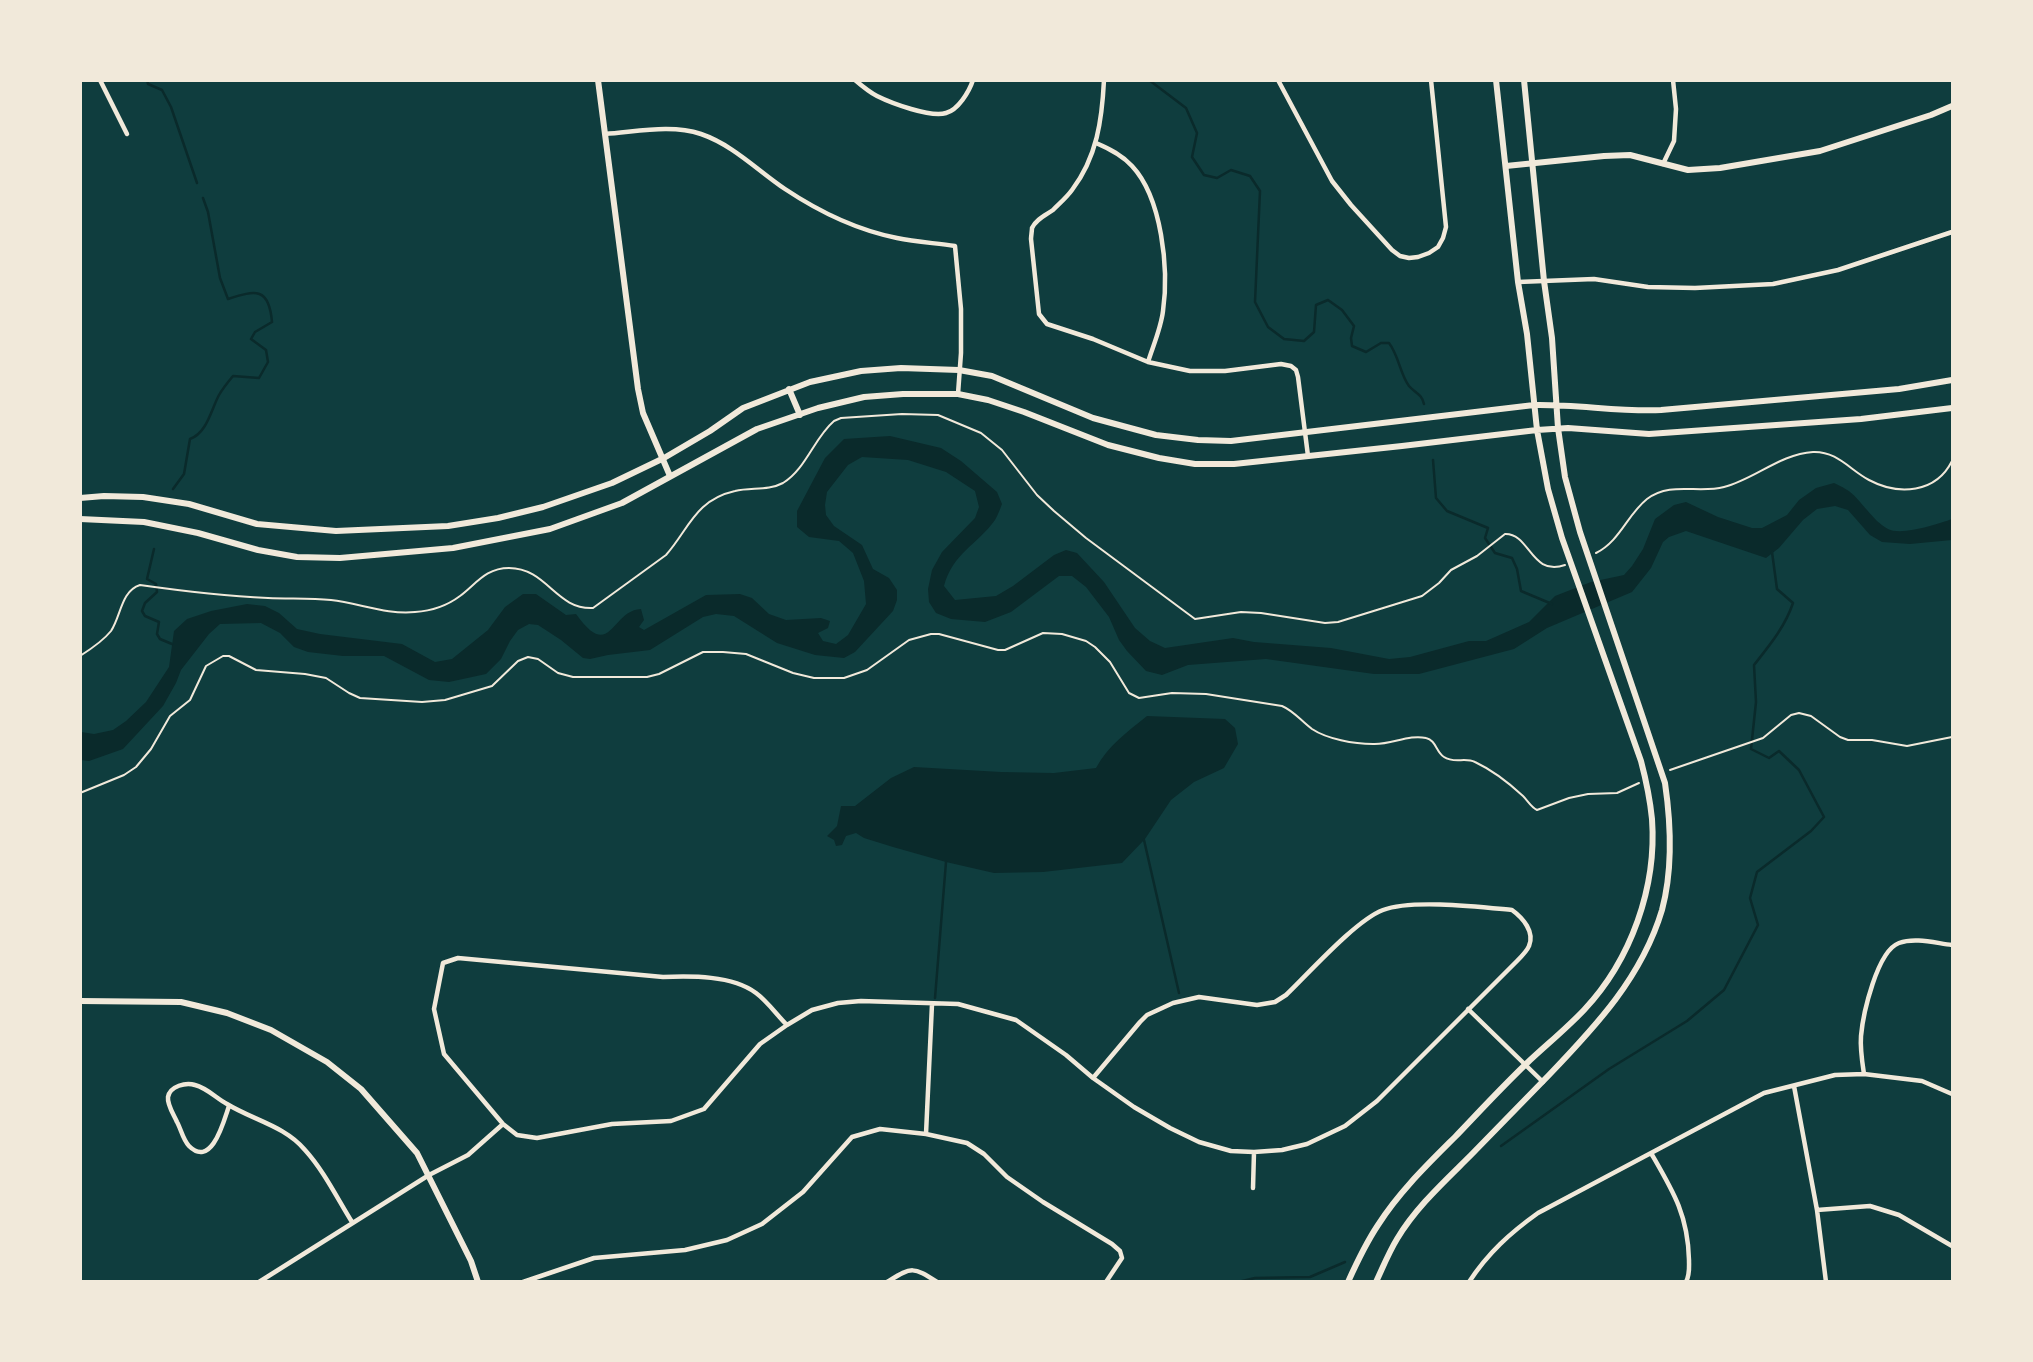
<!DOCTYPE html>
<style>
body{margin:0}
#map{position:relative;width:2033px;height:1362px;overflow:hidden;background:#0f3d3e;font-family:"Noto Serif",serif}
canvas{display:block}
.frame{position:absolute;inset:0;border:82px solid #f1e9da;pointer-events:none}
</style>
<div id="map">
<canvas width="2033" height="1362"></canvas>
<div class="frame"></div>
</div>
<script>
const context = document.querySelector('canvas').getContext('2d');
context.lineJoin = 'round';
function fillPath(path, color) { context.fillStyle = color; context.fill(path, 'evenodd'); }
function strokePath(path, color, width, dash) { context.strokeStyle = color; context.lineWidth = width; context.lineCap = dash ? 'butt' : 'round'; context.setLineDash(dash || []); context.stroke(path); }
const water = new Path2D(`
 M890,436L941,448L961,461L997,492L1002,504C1000,509 998,515 995,520C977,545 953,553 944,586L955,600L996,596L1013,586L1054,555L1066,550L1077,553L1104,582L1135,628L1150,641L1165,648L1233,638L1254,642L1331,648L1389,659L1410,657L1469,641H1486L1529,622L1555,596L1591,582L1624,575L1632,566L1643,549L1655,519L1674,505L1686,502L1718,517L1752,528H1762L1787,515L1799,500L1816,488L1834,483C1852,491 1855,496 1867,510C1873,517 1880,525 1888,529C1902,536 1938,524 1952,519V540L1910,544L1882,542L1870,535L1848,510L1835,506L1817,509L1803,520L1779,548L1766,558L1686,531L1669,537L1663,542L1651,568L1632,592L1547,628L1514,649L1419,674H1374L1266,659L1188,665L1162,675L1146,671L1127,651L1119,640L1109,617L1086,587L1072,576H1059L1011,612L985,622L951,619L936,613L929,602L928,589L932,570L942,552L975,518L979,507L975,491L946,472L908,460L862,457L848,465L827,492L825,505L826,515L834,526L862,545L873,569L889,578L897,590V600L893,611L855,652L844,658L815,655L777,643L734,616L716,614L703,617L650,650L608,655L590,659L583,658L561,640L538,625L529,624L518,630L510,641L501,659L486,674L449,682L429,680L384,656H343L308,652L294,647L280,633L261,623L220,624L209,634L181,670L176,683L163,706L123,749L89,761L81,760V732L94,734L113,730L126,721L146,702L169,667L174,631L187,619L211,611L247,604L265,606L279,613L297,629L320,634L402,644L435,662L452,659L488,630L505,607L523,594H536L566,615L576,614C611,663 611,610 641,609L644,620L639,627L644,630L706,595L740,594L752,598L769,614L786,620L821,618L830,621L828,628L818,633L823,641L836,644L848,635L866,604L864,581L853,553L839,541L809,537L797,527V511L825,458L844,439Z
 M1147,716L1225,719L1235,728L1238,744L1224,768L1194,782L1171,800L1145,839L1122,863L1043,872L994,873L946,862L893,847L864,838L856,833L846,836L842,845L836,846L834,840L827,836L837,826L841,806H855L891,778L914,767L1001,772L1054,773L1096,768C1108,746 1127,732 1147,716Z`);
const stream = new Path2D(`
 M147,80L148,84L162,90L171,107L197,183
 M1149,80L1186,108L1197,133L1192,157L1204,175L1217,178L1231,170L1250,176L1260,191L1255,302L1268,327L1284,339L1304,341L1314,332L1316,305L1328,300L1342,310L1354,326L1351,338L1352,346L1366,352L1381,343H1389C1399,356 1400,374 1409,386C1415,393 1422,394 1424,404
 M1433,460L1436,498L1447,511L1488,528L1485,538L1495,553L1512,558L1517,569L1521,591L1552,604
 M173,489L184,474L190,439C207,433 211,410 219,395C223,388 228,382 233,376L259,378L268,362L266,350L251,339L255,332L272,322C269,287 256,290 228,299L220,278L208,212L203,198
 M154,549L147,579L156,584L157,592L145,603L142,611L145,616L159,622L157,634L160,639L172,644
 M1144,840L1179,993
 M935,998L946,862
 M1501,1146L1609,1069L1687,1021L1724,990L1758,925L1750,898L1757,872L1811,831L1824,817L1799,770L1779,751L1769,758L1751,749L1756,702L1754,665C1769,646 1785,627 1793,603L1777,589L1772,552
 M1238,1282L1255,1278L1310,1277L1345,1262`);
const path = new Path2D(`
 M1596,553C1620,541 1627,515 1647,499C1671,481 1698,494 1724,487C1755,479 1780,454 1813,452C1837,451 1850,470 1869,480C1899,496 1936,493 1952,461
 M80,656C91,649 103,641 111,631C121,616 121,591 140,585C182,591 225,596 268,598C289,599 310,598 331,600C359,603 387,615 415,612C431,611 448,605 460,596C477,583 486,568 509,568C547,568 556,610 593,608L666,555C689,529 695,500 735,491C751,487 768,491 783,483C806,469 814,438 834,421L841,418L902,414L938,415L981,433L1002,450L1037,495L1054,511L1086,538L1195,619L1241,612L1261,613L1325,623L1338,622L1422,596L1439,583L1451,570L1477,556L1505,534C1530,533 1531,577 1565,565
 M1670,770L1763,738L1791,715L1799,713L1811,716L1840,737L1848,740H1872L1907,746L1952,737
 M80,793L124,775L136,767L151,749L170,716L190,700L206,666L223,656H229L256,670L305,674L326,678L349,693L360,698L422,702L445,700L492,686L518,661L528,657L538,659L558,673L573,677H647L659,674L703,652H723L746,654L793,673L814,678H844L867,670L909,640L931,634H939L998,650H1005L1043,633L1062,634L1086,641L1095,647L1110,662L1129,693L1139,698L1172,693L1206,694L1282,706C1294,711 1301,721 1312,729C1327,739 1354,744 1373,744C1391,745 1409,734 1426,738C1436,740 1436,752 1444,757C1454,764 1465,757 1475,762C1492,770 1509,783 1523,796C1528,801 1531,807 1537,810L1569,798L1588,794L1617,793L1639,783`);
const minor = new Path2D(`
 M100,80L127,134
 M855,80C862,86 869,92 877,96C891,103 931,118 946,113C958,110 969,92 973,80
 M1104,80C1102,120 1097,157 1072,190C1067,197 1059,204 1053,210C1046,215 1036,219 1032,228C1032,230 1031,237 1031,239L1039,314L1047,324L1093,339L1148,362L1190,371H1225L1281,364L1291,366L1296,370L1298,377L1308,456
 M1278,80L1332,181L1351,205L1392,250L1400,256L1409,258L1418,257L1429,253L1438,247L1443,238L1446,227L1431,80
 M605,134C636,132 671,124 701,134C733,145 757,170 785,189C818,211 857,230 897,238C916,242 935,243 955,246L961,309V353L958,394
 M1096,143C1110,149 1122,155 1132,166C1162,198 1169,269 1163,311C1161,328 1153,346 1148,362
 M1663,164L1674,141L1676,109L1673,80
 M1518,282L1594,279L1648,287L1695,288L1773,284L1838,270L1952,232
 M1468,1009L1543,1082
 M787,1025C777,1015 767,1001 756,993C732,975 691,976 663,977L458,958L443,963L434,1009L444,1054L503,1124L517,1135L537,1138L612,1124L671,1121L704,1109L760,1044L787,1025L812,1010L838,1003L861,1001L958,1004L1016,1020L1066,1055L1093,1078L1134,1107L1170,1128L1199,1142L1231,1151L1254,1152L1282,1150L1307,1144L1345,1126L1377,1101L1517,961C1521,957 1527,951 1529,946C1535,932 1523,918 1512,910C1480,907 1412,899 1383,910C1356,920 1309,973 1286,995L1275,1002L1257,1005L1199,997L1173,1003L1147,1015L1140,1022L1093,1078
 M1864,1074C1862,1061 1860,1049 1861,1036C1863,1014 1877,951 1899,943C1915,937 1935,943 1952,945
 M1794,1086L1817,1210L1826,1282
 M229,1106C224,1120 212,1169 189,1146C183,1140 181,1129 177,1122C174,1115 167,1105 168,1097C170,1086 186,1082 195,1085C207,1088 216,1098 227,1104C253,1120 285,1126 305,1150C324,1171 337,1198 352,1222
 M926,1134L932,1004
 M1651,1153C1673,1191 1688,1215 1689,1260C1689,1268 1690,1274 1686,1282
 M1253,1188L1254,1152
 M1817,1210L1870,1206L1899,1215L1952,1246
 M259,1282L429,1175L468,1155L503,1124
 M523,1282L594,1258L685,1250L727,1240L762,1224L803,1192L852,1137L880,1129L926,1134L967,1143L984,1154L1007,1177L1043,1202L1112,1244L1120,1251L1122,1258L1106,1282
 M887,1282C912,1267 912,1266 937,1282
 M1469,1282C1488,1253 1510,1233 1538,1213L1764,1093L1835,1075L1864,1074L1922,1081L1952,1094`);
const tertiary = new Path2D(`
 M598,80L638,389L643,413L670,476
 M1506,166L1604,156L1630,155L1688,170L1720,168L1820,151L1931,115L1952,106
 M80,1001L181,1002L227,1013L271,1030L327,1062L361,1089L417,1153L471,1261L478,1282`);
const secondary = new Path2D(`
 M789,389L800,415
 M80,498L104,496L143,497L189,504L257,524L336,531L448,526L498,518L543,507L612,483L664,458L710,431L743,408L810,382L861,371L901,368L959,370L992,376L1093,418L1156,435L1198,440L1231,441L1534,405C1577,404 1619,412 1661,410L1899,389L1952,380
 M80,519L144,522L198,533L258,550L297,557L340,558L453,548L550,529L622,503L757,429L818,408L864,397L903,394H958L988,400L1024,412L1108,445L1159,458L1195,464H1234L1402,446L1537,430L1568,428L1649,434L1861,419L1952,408
 M1348,1282C1357,1262 1366,1243 1378,1225C1399,1192 1427,1165 1455,1137C1478,1113 1501,1088 1526,1064C1545,1046 1566,1029 1584,1010C1631,960 1657,887 1652,819C1650,799 1646,780 1641,761L1562,538L1548,489L1537,430L1527,334L1518,282L1496,80
 M1376,1282C1383,1267 1389,1252 1397,1239C1416,1207 1445,1181 1471,1155C1497,1128 1523,1102 1549,1075C1596,1026 1642,977 1662,910C1673,869 1671,824 1665,783L1580,532L1565,477L1558,428L1552,338L1544,281L1524,80`);
fillPath(water, '#0a2a2b');
strokePath(stream, '#0a2a2b', 2.5);
strokePath(path, '#f1e9da', 2);
strokePath(minor, '#f1e9da', 4.5);
strokePath(tertiary, '#f1e9da', 6);
strokePath(secondary, '#f1e9da', 6);
</script>
